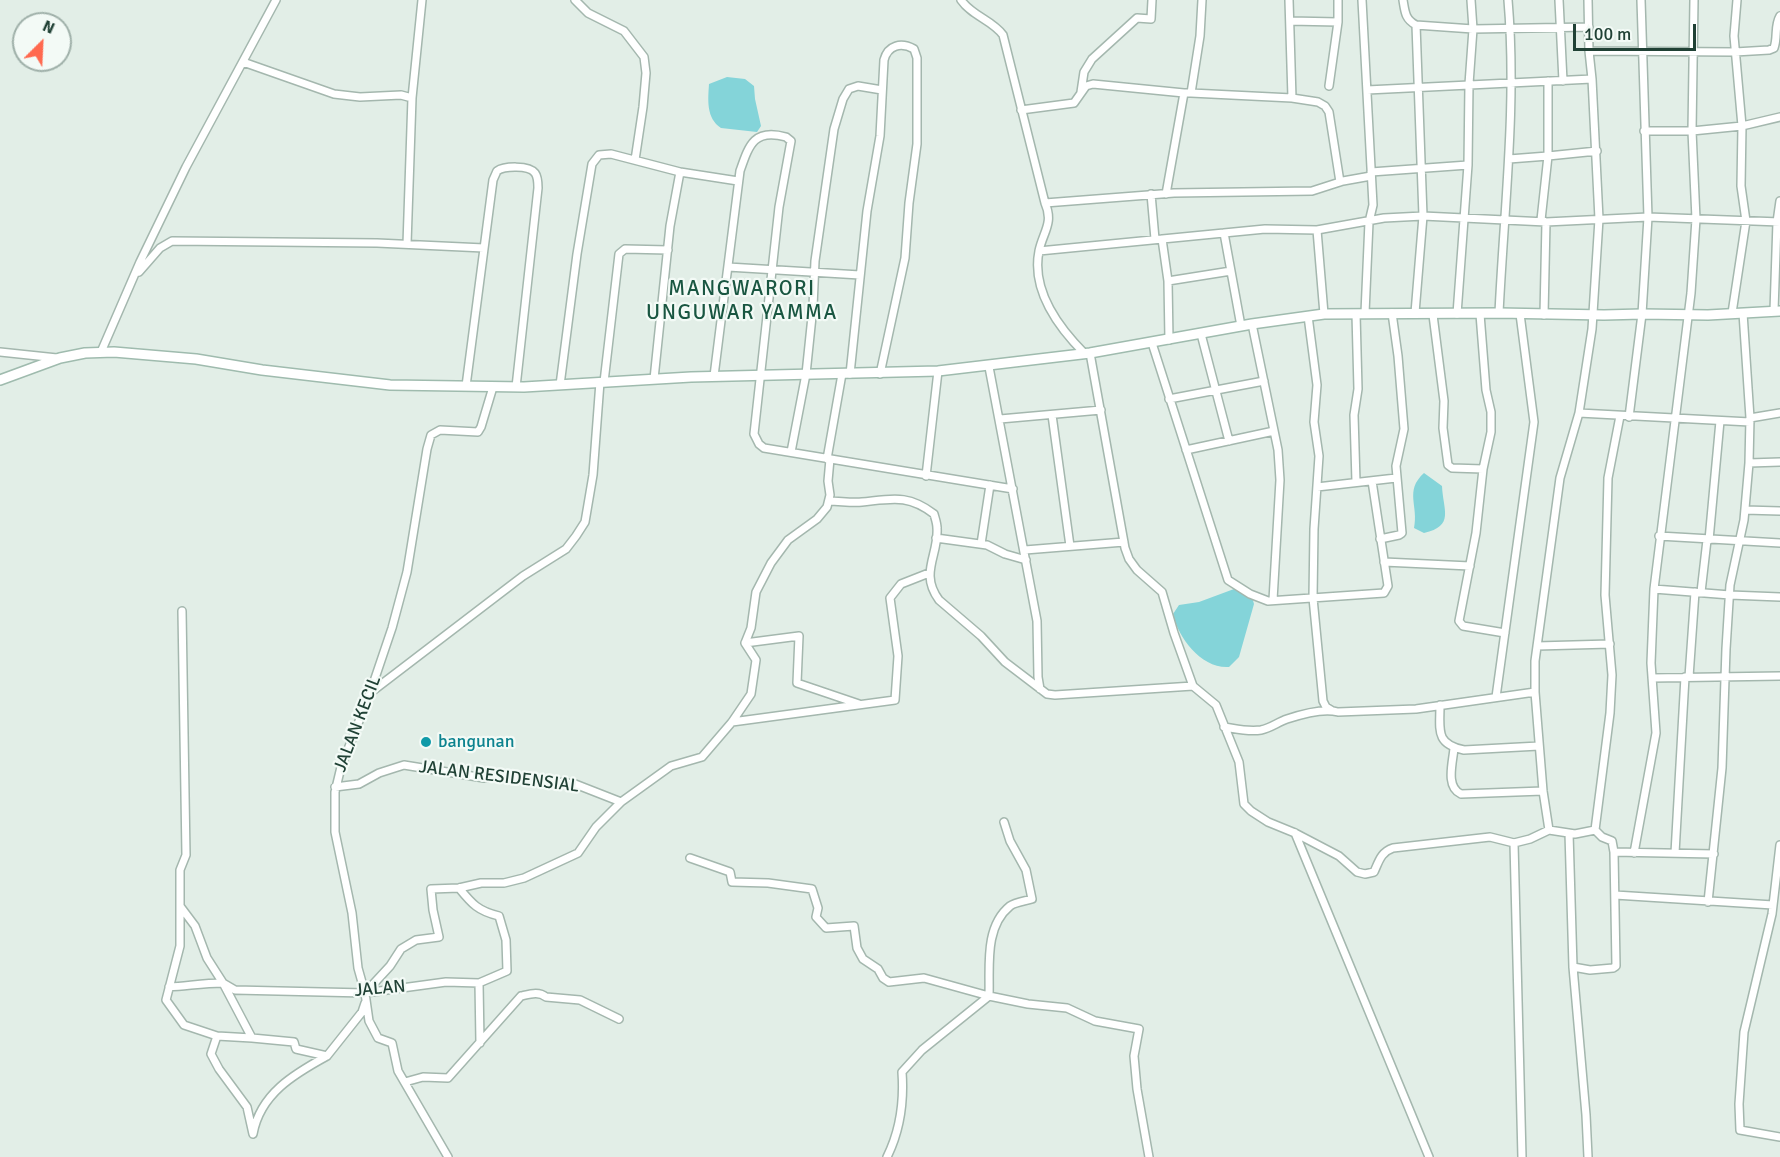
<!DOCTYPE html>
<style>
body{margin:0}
#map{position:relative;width:1780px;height:1157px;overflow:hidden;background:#e2eee7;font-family:Signika,sans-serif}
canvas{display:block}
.north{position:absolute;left:12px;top:12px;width:60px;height:60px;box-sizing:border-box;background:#f3faf6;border:2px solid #9fb0a9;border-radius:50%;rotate:24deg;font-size:16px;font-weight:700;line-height:24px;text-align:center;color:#204135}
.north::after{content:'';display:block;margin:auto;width:21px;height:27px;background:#ff694f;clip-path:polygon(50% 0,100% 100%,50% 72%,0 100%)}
.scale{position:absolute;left:1573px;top:24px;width:123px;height:27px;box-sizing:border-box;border:3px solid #204135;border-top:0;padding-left:8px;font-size:18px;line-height:21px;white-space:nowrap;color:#204135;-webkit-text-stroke:4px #f3faf6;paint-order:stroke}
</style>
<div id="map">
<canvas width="1780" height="1157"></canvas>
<div class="north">N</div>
<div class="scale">100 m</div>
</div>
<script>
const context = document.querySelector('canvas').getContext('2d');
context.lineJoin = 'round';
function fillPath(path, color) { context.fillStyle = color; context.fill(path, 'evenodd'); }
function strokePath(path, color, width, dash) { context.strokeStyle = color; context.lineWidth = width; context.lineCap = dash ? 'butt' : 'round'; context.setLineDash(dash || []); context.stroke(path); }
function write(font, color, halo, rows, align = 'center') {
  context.font = font + ' Signika,sans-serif'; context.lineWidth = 4.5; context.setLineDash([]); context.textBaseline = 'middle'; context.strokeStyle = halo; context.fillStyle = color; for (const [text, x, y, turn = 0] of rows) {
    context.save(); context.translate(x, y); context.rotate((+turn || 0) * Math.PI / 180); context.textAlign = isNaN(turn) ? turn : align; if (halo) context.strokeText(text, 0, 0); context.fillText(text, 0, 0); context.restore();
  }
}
const water = new Path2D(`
 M727,77L745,79L754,86L755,99L761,126L757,132L721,128C706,118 708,100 709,84Z
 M1424,473L1442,486C1443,510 1455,526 1424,533L1414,528C1419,506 1404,491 1424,473Z
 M1234,589L1252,597L1254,604L1239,657L1229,667C1202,669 1178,638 1173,614L1179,605L1199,602Z`);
const street = new Path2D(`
 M575,0L588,13L624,31L644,57L646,73L643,107L635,160
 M961,0C972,16 992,20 1003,35L1045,203C1054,223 1043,232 1039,251C1031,291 1059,328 1085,354
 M1289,0L1292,98
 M1362,0L1373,205L1369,222L1365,313
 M1403,0C1405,12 1405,19 1416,25L1473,29L1589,27
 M1559,0L1563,81
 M1290,21L1338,22
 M1589,51L1735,52L1769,50L1774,48C1778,37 1774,26 1780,16
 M243,62L334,94L360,97L401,95L412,98
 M1548,81V156L1597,151
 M1329,86L1338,22V0
 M1367,90L1592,79
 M1081,92L1084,72L1092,59L1137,18L1151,19L1152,0
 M1191,93L1292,98L1318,102L1325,106L1329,112L1340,182
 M1021,110L1074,103L1086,86L1093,84L1184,93
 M1644,131H1692L1742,126L1780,117
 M1509,159L1548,156L1541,220L1546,222L1544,315
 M1371,172L1468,165
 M1151,194L1155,239
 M1166,194L1184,93H1191L1200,36L1202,0
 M1045,203L1174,193L1312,191L1343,181L1371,176
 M1317,230L1324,314
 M1224,233L1241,326
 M1162,239L1168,281L1169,340
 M407,244L412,98L422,0
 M1039,251L1265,229L1317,230L1384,218L1423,216L1546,222L1648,217L1780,222
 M728,267L860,275
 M139,272L160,248L172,241L377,243L484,248
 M1168,281L1231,271
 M1774,311L1777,222L1780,201
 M1415,313L1423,216L1416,25
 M1499,313C1504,209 1517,104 1508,0
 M1732,313L1746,221L1741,186L1742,126L1734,36L1737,0
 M1457,314L1468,165L1469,84L1473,29L1471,0
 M1480,314L1486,390L1491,412V432L1483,469L1476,533L1459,621L1463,626L1505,633
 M1433,315L1444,401L1443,428L1448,465L1452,468L1483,469
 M1308,316L1317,385L1314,422L1319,456L1314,529L1313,598L1323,701L1326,707L1331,710
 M1252,324L1278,450L1280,480L1273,600
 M1201,334L1229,441
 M1152,343L1228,580L1250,594L1268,601L1384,593L1388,586L1372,481
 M0,352L57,358
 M101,352L140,262L186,167L276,0
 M1090,353L1125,548L1129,559L1137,570L1162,592L1174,633L1193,686L1216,705L1239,762L1244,804L1251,811L1268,822L1295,833L1339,856L1357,872L1365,874L1374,872C1379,861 1381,852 1393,848L1490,837L1514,843L1530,839L1549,830L1575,834L1595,830L1602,837L1612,841L1614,852L1714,854
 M989,367L1037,621L1038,677L1040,689
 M850,374L867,211L880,136L884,60C888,45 901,42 914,49L917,58V144L909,203L905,258L880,374
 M714,376L740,171C749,145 754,128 786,137L791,141L779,207L754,434L759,444L764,448L1013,489
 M654,379L670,226L680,172
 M604,382L619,254L625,249L668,250
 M560,385L577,254L592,164L599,155L611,154L680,172L738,181
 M466,386L493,180L497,171C504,166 529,165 535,173C538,177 538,183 538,188L516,387
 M1169,399L1264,381
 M1579,413L1750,422
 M1052,415L1070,546
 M1629,417L1642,314L1648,217L1641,0
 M1750,418L1780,413
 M1000,419L1101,410
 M1186,450L1274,431
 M791,452L806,374L813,307L815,261L834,129L843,99L849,89L858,86L882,90
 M827,459L842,374
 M1749,463L1780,462
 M926,476L938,371
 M1356,482L1354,415L1358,389L1356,314
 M1317,487L1396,478
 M829,501C840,501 851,503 862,502C892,499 908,494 934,514C935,518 937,523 937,528C939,555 919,573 939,600L981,636L1005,662L1047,694L1055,695L1193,686
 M1745,510L1780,511
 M1659,536L1780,543
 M936,538L987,545L1005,554L1026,560
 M1380,539L1399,535L1402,533L1396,466L1404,429L1398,356L1392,313
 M1709,540L1720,421
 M981,544L990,485
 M1025,550L1124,542
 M1384,562L1470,566
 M1654,589L1730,595L1780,597
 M1701,592L1707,540
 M182,611L186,855L180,870V906L195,926L207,958L223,983
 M745,643L799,636L797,683L859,704
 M1537,646L1610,644
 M1689,677L1695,592
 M1652,678L1780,676
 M370,693L523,576L566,549L576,536L585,522L593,475L600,382
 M1496,697L1534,422L1520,314
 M1440,705C1440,730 1435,744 1464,750L1539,746
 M732,722L895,700L898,656L890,598L901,584L929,573
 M1224,727C1237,729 1248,732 1261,730C1271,728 1278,722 1287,719C1302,714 1324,708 1338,712L1416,709L1535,692
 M1454,748C1453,762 1445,787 1461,794L1543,791
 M335,787L359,784L379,773L404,765L484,778L514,777L575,784L621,802
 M1004,822L1010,841L1026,870L1032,899C1025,901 1015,902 1010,906C984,927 990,967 989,996L1028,1004L1067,1008L1095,1021L1139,1029L1134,1056L1137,1089L1149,1157
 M1549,830L1543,791L1535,692V661L1560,478L1579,413L1592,329L1599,219L1592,79L1589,51L1588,0
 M1595,830L1610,713L1612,675L1605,595L1608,478L1620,416
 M1295,833L1429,1157
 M1569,833L1573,967L1586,1115L1588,1157
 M1514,843L1522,1157
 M1780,845L1772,914L1744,1032L1739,1104L1740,1130L1780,1137
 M1634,853L1656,733L1651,663L1654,589L1691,293L1696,219L1692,131L1694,0
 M1675,853L1685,677
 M690,858L730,872L732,882L768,883L812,889L818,908L816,917L826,928L854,926L857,948L863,959L878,969L883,978L889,982L924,978L989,996
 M459,888C472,904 478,911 499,916L506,940L507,971L479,983
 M1615,895L1773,905
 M1708,902L1722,768L1726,649L1730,585L1744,520L1749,463L1750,418L1743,313
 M180,906V946L166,1000L184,1025L217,1036
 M1573,967L1590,970L1613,968L1616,966L1614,852
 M169,987C188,986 203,983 223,983
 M365,993L390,966L401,949L416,940L439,937L433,910L431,889L459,888L481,883H504L524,878L578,853L596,827L621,802L671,766L702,757L732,722L751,694L756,660L745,643L751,628L756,592L771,563L788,540L817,519L827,507L830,495L828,481L830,459
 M365,1003L362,1012L327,1056L296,1049L294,1042L252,1038L223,983L235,990L365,993L446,982L479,983L480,1043
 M252,1038L217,1036L211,1054L219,1069L247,1107L253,1134C260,1094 294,1074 327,1056
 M405,1082L423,1077L448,1078L521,996C530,994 539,991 546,997L580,1000L619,1019
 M448,1157L398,1071L392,1043L378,1038L369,1021L365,993L358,968L352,913L335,832V792L341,767L370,693L392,628L407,572L427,449L431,435L440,430L478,432L481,427L493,387
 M887,1157C900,1131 904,1100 902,1072L922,1050L989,996`);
const secondary = new Path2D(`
 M0,380L60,358L85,353L114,352L196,359L262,370L390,385L524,387L691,377L938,371L1090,353L1252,324L1324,314L1499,313L1604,315L1642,314L1708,315L1780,311`);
const markers = [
 [426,742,6,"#0f9aa8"]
];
const streetNames = [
 ["JALAN KECIL",358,724,-69],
 ["JALAN RESIDENSIAL",499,777,7],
 ["JALAN",380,989,-5]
];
const cultureNames = [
 ["bangunan",438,742]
];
const quarterNames = [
 ["MANGWARORI",742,289],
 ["UNGUWAR YAMMA",742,313]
];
fillPath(water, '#84d4d9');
strokePath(street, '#a4b7ae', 10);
strokePath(secondary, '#9fbbae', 12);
strokePath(street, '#fff', 7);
strokePath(secondary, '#fff', 9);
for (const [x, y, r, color] of markers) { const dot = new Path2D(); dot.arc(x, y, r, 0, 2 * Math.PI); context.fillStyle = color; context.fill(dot); strokePath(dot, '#f3faf6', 2); }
write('18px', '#204135', '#f3faf6', streetNames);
write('18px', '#0d838f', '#f3faf6', cultureNames, 'left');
context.letterSpacing = '1.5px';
write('21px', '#195641', '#f3faf6', quarterNames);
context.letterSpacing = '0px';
</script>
